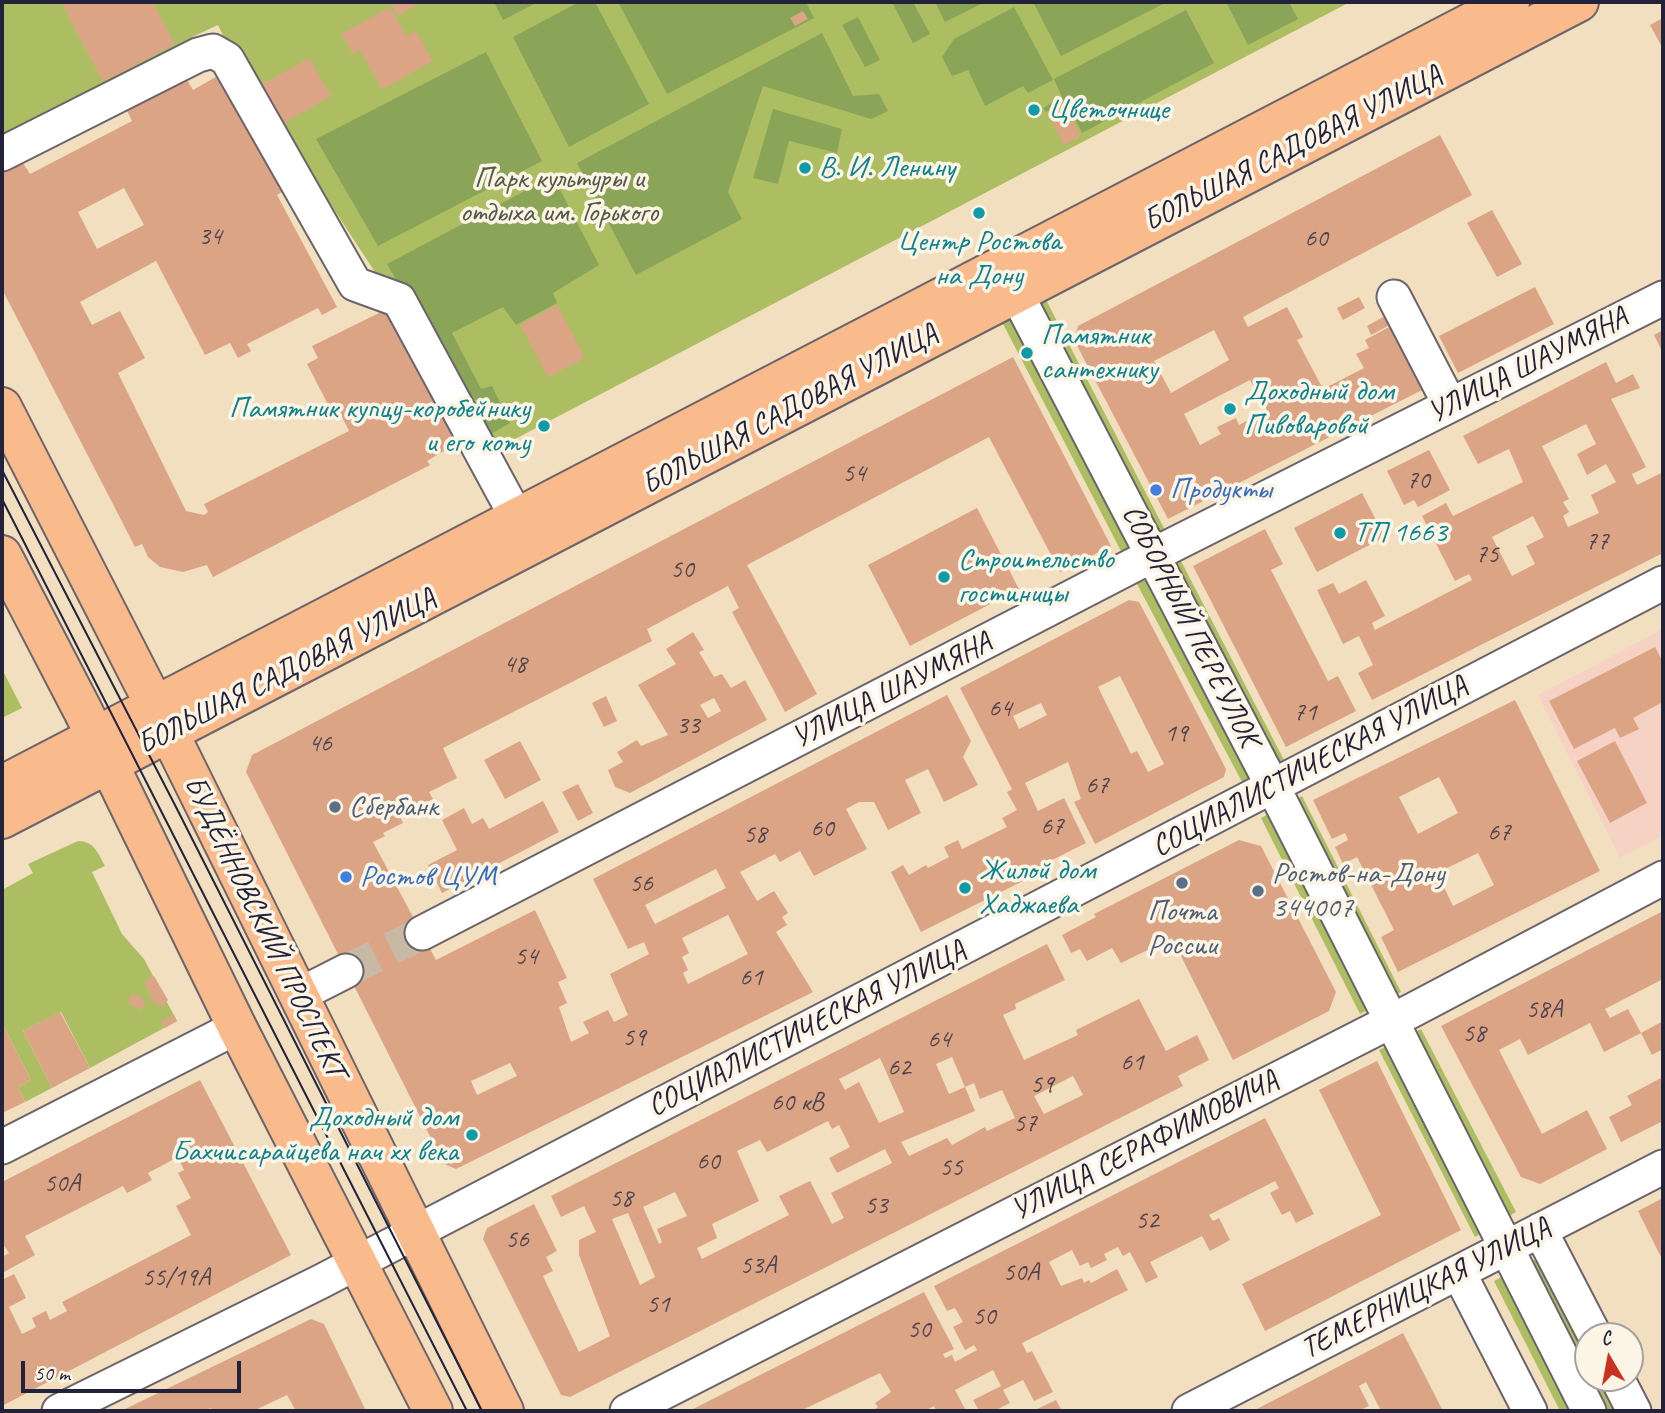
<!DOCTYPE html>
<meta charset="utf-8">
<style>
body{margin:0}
#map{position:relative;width:1665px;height:1413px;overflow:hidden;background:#f2dfc0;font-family:Caveat,sans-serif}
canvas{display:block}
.frame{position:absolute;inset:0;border:4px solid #22223b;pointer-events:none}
.north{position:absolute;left:1574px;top:1322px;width:70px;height:70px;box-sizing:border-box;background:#fcf5e5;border:2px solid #a5a1a1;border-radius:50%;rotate:350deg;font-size:19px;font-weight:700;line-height:28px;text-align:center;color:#22223b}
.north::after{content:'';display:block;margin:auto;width:24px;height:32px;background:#c8321e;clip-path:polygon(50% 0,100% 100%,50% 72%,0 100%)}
.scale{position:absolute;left:21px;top:1361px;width:220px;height:32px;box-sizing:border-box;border:4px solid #22223b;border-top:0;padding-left:9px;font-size:21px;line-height:24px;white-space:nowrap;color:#22223b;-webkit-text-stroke:5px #fcf5e5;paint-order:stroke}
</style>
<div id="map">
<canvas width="1665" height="1413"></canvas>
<div class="frame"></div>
<div class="north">С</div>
<div class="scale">50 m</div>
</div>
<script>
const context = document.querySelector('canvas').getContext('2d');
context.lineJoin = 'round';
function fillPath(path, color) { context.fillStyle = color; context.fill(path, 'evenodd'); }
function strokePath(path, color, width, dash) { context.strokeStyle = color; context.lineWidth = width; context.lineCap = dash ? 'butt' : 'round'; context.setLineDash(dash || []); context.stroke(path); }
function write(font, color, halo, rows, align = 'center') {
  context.font = font + ' Caveat,sans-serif'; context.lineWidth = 7; context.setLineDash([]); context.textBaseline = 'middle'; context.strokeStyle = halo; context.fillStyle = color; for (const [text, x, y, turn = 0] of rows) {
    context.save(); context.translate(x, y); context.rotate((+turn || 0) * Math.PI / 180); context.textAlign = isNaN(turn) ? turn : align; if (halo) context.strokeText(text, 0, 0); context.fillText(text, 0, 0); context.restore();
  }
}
const built = new Path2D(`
 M1663,629V836L1620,858L1538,695Z`);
const green = new Path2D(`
 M2,2H1350L492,451L231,52L218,25L192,37L174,57L2,143Z
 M1044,296L1165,530L1122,553L1001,320Z
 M1181,561L1284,760L1242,782L1137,584Z
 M2,669L22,708L2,718Z
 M1302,796L1401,992L1360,1014L1261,818Z
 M78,841C94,841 98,853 105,866L92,872L122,934L144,959L177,1021L90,1068L61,1012L23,1031L52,1088L25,1102L18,1087L31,1080L2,1023V890L33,873L28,864Z
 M1421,1029L1516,1212L1475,1237L1379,1050Z
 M1540,1257L1588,1350V1378H1602L1619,1411H1560L1494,1281Z`);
const forest = new Path2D(`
 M494,2H538L503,20Z
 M579,2H595L649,104L569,147L513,37Z
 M618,2H806L814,18L667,94Z
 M892,2H913L930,34L913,43Z
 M935,2H985L945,22Z
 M1033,2H1167L1061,56Z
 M1226,2H1289L1298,19L1248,45Z
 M1014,7L1053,80L1028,93L1023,86L985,106L968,70L952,76L942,57L954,39Z
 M1186,10L1214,63L1082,133L1066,102L1046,112L1043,108L1062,97L1054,79Z
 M858,17L880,60L865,67L842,25Z
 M822,33L853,96L879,94L888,111L871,119L763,86L728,192L742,219L636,275L577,163Z
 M486,52L542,161L378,246L316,139Z
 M773,109L842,129L837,153L789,141L778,184L753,178Z
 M553,176L599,265L553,293L557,303L516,325L503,307L452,333L481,389L492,386L510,423L484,438L477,427L484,419L476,400L465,397L387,264Z`);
const building = new Path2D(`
 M61,2H152L175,44L103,82Z
 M390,2H422L398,16Z
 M390,7L406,36L416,31L433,61L382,89L360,50L353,54L341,34Z
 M803,11L808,19L795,26L790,18Z
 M1663,18V49L1650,25Z
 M309,58L331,96L278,127L256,88Z
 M182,71L193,90L219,75L290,187L277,195L337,307L322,315L318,308L247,344L251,351L238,358L230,343L205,355L156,261L80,302L92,325L120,311L145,358L118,373L186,511L204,515L208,512L204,504L349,431L341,415L335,418L307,364L318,358L312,346L383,311L396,324L450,431L463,437L456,453L447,449L427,461L430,465L213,577L207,565L183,572L160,567L148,557L142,544L135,547L2,289V169L21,160L30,174L132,121L123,102ZM124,188L144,225L97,249L78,212Z
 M1064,103L1081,136L1064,145L1047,112Z
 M1440,135L1472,195L1243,317L1248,327L1287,307L1303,337L1297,340L1323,389L1364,368L1356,354L1369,348L1365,340L1393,325L1426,388L1168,519L1074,340L1078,326ZM1214,330L1229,360L1171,393L1154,361ZM1250,380L1267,410L1239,425L1236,418L1217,427L1221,434L1200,445L1184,414Z
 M1492,210L1522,264L1497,277L1467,223Z
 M1535,287L1554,324L1458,373L1439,336Z
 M1359,297L1365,308L1343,320L1337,308Z
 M557,305L585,358L548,377L520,325Z
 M1385,316L1390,325L1371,335L1367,326Z
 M1663,330V353L1654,335Z
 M1013,357L1111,546L1060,572L989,437L747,565L817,694L785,712L732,612L739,608L728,586L647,629L652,641L443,748L457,778L429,792L433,799L399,815L403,823L383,833L385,836L373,842L436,960L535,910L567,978L558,982L567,1003L559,1007L571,1042L589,1033L583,1022L608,1010L614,1022L628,1015L610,974L649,954L644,942L628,949L593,879L947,695L971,741L963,757L978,785L944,802L928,769L905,780L921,813L888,830L874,802H859L846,809L867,849L814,876L800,851L780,862L775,854L740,872L757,901L774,891L788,913L782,917L787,925L776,932L813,992L456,1169L444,1164L246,772L252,755ZM716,869L726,888L655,924L645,905ZM728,915L748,954L688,984L683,973L688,970L682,957L689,953L682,938ZM510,1063L517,1076L477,1095L471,1081Z
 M1606,362L1616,383L1633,374L1640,388L1611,399L1646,467L1632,474L1637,485L1663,472V553L1372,700L1358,673L1373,665L1359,636L1343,644L1317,590L1333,583L1339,594L1366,580L1385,616L1372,623L1375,630L1472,580L1469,574L1455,581L1422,516L1446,503L1453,516L1523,482L1509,449L1478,464L1463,436ZM1586,424L1596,444L1577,454L1587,475L1606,464L1616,482L1591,495L1599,513L1568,527L1563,516L1569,512L1563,502L1569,499L1542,446ZM1533,516L1544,537L1526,546L1535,564L1512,576L1492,537Z
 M1429,450L1450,490L1418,507L1414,500L1404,505L1387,471Z
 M1362,493L1385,537L1317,572L1294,528Z
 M977,508L1019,589L910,646L868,565Z
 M1265,529L1283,564L1271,570L1328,681L1338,676L1356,711L1286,747L1193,566Z
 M1129,600L1139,602L1165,651L1226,769L1224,777L1095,844L1074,802L1081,799L1068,762L1025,783L1038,811L1064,798L1086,843L1044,864L1047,869L921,932L891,872L903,865L909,875L926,865L928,868L949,857L944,847L958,840L962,849L1007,827L1002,818L1017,810L1007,792L1012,789L960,688ZM1120,676L1164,764L1148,772L1137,751L1131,754L1098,687ZM1041,703L1047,715L1019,729L1013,716Z
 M693,632L704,650L699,652L714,677L722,674L731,688L745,680L767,720L630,793L615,787L608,770L623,762L617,752L637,740L641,746L668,735L638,685L676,664L666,649ZM714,698L721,711L708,718L700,705Z
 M1655,647L1663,662V702L1633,718L1639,729L1620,738L1615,728L1574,749L1549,701Z
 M606,696L617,721L604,727L592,703Z
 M1515,700L1600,871L1398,972L1381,937L1394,930L1357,857L1343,864L1335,847L1348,840L1345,833L1332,839L1313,800ZM1439,777L1458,813L1418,834L1399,797ZM1478,853L1494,885L1453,906L1437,873Z
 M520,741L541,780L505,799L484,760Z
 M1615,741L1647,803L1610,823L1577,761Z
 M578,784L593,813L578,821L562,792Z
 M543,801L559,832L442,893L428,865L457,850L442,820L464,808L472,824L483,818L489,829Z
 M1239,840L1261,846L1336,992L1329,1011L1233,1060L1172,938L1121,963L1112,948L1087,961L1080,949L1071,953L1062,935L1096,917L1094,914Z
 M1663,911V979L1605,1009L1610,1018L1628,1009L1641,1033L1604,1052L1590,1023L1528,1055L1520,1039L1499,1050L1542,1134L1587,1110L1607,1149L1540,1184L1521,1177L1441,1026Z
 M1047,944L1065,980L1015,1004L1016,1009L1003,1015L1024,1060L1078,1035L1076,1030L1139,999L1166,1051L1197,1035L1209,1060L1178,1076L1183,1086L570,1397L561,1395L483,1239L487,1228L534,1204L557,1251L546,1257L553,1271L543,1276L579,1352L610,1336L579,1255V1240L596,1232L584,1206L561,1217L551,1196ZM952,1057L965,1087L974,1083L980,1099L1002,1090L1015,1118L987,1131L985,1127L952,1145L947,1138L909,1156L901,1142L975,1111L965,1087L949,1094L936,1064ZM880,1058L904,1112L879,1123L859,1082L845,1090L839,1079ZM1073,1076L1083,1095L1044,1114L1034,1096ZM828,1121L832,1129L839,1125L850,1147L829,1158L837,1173L885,1149L892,1163L831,1193L844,1218L832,1224L810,1181L779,1196L789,1215L702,1259L697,1248L717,1238L712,1224L759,1201L737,1151L760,1140L767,1152ZM675,1192L687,1216L657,1229L662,1242L659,1244L643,1207ZM628,1213L655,1277L640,1285L612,1219Z
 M154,976L168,1000L163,1007L154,1003L144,981Z
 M133,993L146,1001L141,1010L127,1003Z
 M60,1012L90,1068L52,1088L23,1031Z
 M174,1015L177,1021L165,1028L161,1021Z
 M1663,1021V1049L1652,1055L1641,1033Z
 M2,1023L31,1080L18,1087L25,1102L2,1113Z
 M1377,1061L1461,1230L1265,1331L1242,1284L1381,1215L1319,1090Z
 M1663,1077V1121L1621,1142L1609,1117L1632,1105L1627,1096Z
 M200,1080L291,1255L2,1406V1280L14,1274L26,1298L9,1307L22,1334L36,1327L32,1318L46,1311L50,1320L67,1311L62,1302L191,1235L176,1206L191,1198L178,1173L184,1170L178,1157L148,1173L152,1180L127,1193L123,1186L25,1236L35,1255L4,1272L2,1257L9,1253L2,1243V1182Z
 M1265,1118L1314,1214L1296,1223L1290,1211L1282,1215L1270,1193L1279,1188L1275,1181L1209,1215L1213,1221L1219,1218L1230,1240L1210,1251L1202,1236L1150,1262L1158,1277L1146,1283L1130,1252L1123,1256L1118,1247L1104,1254L1107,1260L1091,1268L1088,1262L1080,1266L1072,1250L1049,1262L1061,1286L1082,1278L1084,1283L1089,1280L1091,1283L1117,1269L1128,1290L1022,1343L1027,1353L1032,1351L1053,1392L1034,1401L1023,1380L1003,1390L1010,1403L994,1411H979L973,1400L1001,1386L993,1370L955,1390L966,1411H936L934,1406L925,1411H872L878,1407L875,1403L891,1392L880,1373L800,1411H689L924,1292L954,1349L943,1354L945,1358L952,1355L955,1362L977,1350L974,1345L965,1350L953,1327L963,1322L955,1308L947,1311L934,1286Z
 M1663,1198V1261L1638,1211Z
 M311,1319L324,1324L366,1411H296L287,1395L253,1411H212L211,1408L204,1411H121Z
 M1403,1333L1443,1411H1381L1366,1382L1359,1386L1369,1406L1358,1411H1253Z
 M1056,1400L1062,1411H1033Z`);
const minorTunnel = new Path2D(`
 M346,971L422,933`);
const minor = new Path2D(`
 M2,154L198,55L213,51L227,59L355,284L399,300L517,518
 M1015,291L1272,785L1589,1411
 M1394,297L1450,405
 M422,933L1153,555L1663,298
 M297,996L346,971
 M2,1147L237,1027
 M1540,1230L1595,1336
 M1459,1273L1530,1411
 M1617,1378L1634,1411
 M59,1411L320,1282L1663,583
 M627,1411L1413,1010L1663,878
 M1189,1411L1663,1167`);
const major = new Path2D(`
 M2,407L174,743L504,1411
 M2,555L83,711L237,1027L433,1411
 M2,785L1510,2
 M2,819L1579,2`);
const tram = new Path2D(`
 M2,470L177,809L482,1411
 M2,499L467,1411`);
const markers = [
 [1034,110,7,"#0f9aa8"],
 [805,168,7,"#0f9aa8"],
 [979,213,7,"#0f9aa8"],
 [1027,353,7,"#0f9aa8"],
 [1230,409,7,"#0f9aa8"],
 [544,426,7,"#0f9aa8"],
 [1156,490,7,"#3f7fe0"],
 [1340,533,7,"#0f9aa8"],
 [944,577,7,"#0f9aa8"],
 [335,807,7,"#5c6f8a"],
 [346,877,7,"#3f7fe0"],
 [1182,883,7,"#5c6f8a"],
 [965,888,7,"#0f9aa8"],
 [1258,891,7,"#5c6f8a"],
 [472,1135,7,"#0f9aa8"]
];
const numberNames = [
 ["34",210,237],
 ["60",1316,239],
 ["54",854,474],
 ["70",1418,481],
 ["77",1597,542],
 ["75",1487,555],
 ["50",682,570],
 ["48",515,665],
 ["64",1000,709],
 ["71",1305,713],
 ["33",688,726],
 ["19",1176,734],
 ["46",320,744],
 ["67",1097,786],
 ["67",1052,827],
 ["60",822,829],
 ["67",1499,833],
 ["58",755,835],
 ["56",641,884],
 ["54",526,957],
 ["61",751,978],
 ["58А",1544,1010],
 ["58",1474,1034],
 ["59",634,1038],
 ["64",939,1040],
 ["61",1132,1063],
 ["62",899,1068],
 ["59",1042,1085],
 ["60 кВ",797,1103],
 ["57",1025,1124],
 ["60",708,1162],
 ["55",951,1168],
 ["50А",62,1184],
 ["58",621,1199],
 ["53",876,1206],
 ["52",1147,1221],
 ["56",517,1240],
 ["53А",758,1266],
 ["50А",1021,1273],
 ["55/19А",176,1278],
 ["51",658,1305],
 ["50",984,1317],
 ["50",919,1330]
];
const cultureNames = [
 ["Цветочнице",1048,110],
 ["В. И. Ленину",819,168],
 ["Центр Ростова",979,242,"center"],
 ["на Дону",979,276,"center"],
 ["Памятник",1041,336],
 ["сантехнику",1041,370],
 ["Доходный дом",1244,392],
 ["Пивоваровой",1244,426],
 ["Памятник купцу-коробейнику",530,409,"right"],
 ["и его коту",530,443,"right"],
 ["ТП 1663",1354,533],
 ["Строительство",958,560],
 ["гостиницы",958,594],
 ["Жилой дом",979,871],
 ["Хаджаева",979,905],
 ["Доходный дом",458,1118,"right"],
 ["Бахчисарайцева нач xx века",458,1152,"right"]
];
const streetNames = [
 ["БОЛЬШАЯ САДОВАЯ УЛИЦА",1293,149,-27],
 ["УЛИЦА ШАУМЯНА",1528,366,-27],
 ["БОЛЬШАЯ САДОВАЯ УЛИЦА",790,410,-28],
 ["СОБОРНЫЙ ПЕРЕУЛОК",1190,626,63],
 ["БОЛЬШАЯ САДОВАЯ УЛИЦА",287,672,-27],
 ["УЛИЦА ШАУМЯНА",892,691,-27],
 ["СОЦИАЛИСТИЧЕСКАЯ УЛИЦА",1310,767,-28],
 ["БУДЁННОВСКИЙ ПРОСПЕКТ",264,927,64],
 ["СОЦИАЛИСТИЧЕСКАЯ УЛИЦА",807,1029,-27],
 ["УЛИЦА СЕРАФИМОВИЧА",1145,1146,-27],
 ["ТЕМЕРНИЦКАЯ УЛИЦА",1426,1289,-27]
];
const parkNames = [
 ["Парк культуры и",559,179],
 ["отдыха им. Горького",559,213]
];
const shopNames = [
 ["Продукты",1170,490],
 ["Ростов ЦУМ",360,877]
];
const serviceNames = [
 ["Сбербанк",349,807],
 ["Ростов-на-Дону",1272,874],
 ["344007",1272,908],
 ["Почта",1182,912,"center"],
 ["России",1182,946,"center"]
];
fillPath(built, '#f6d2c5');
fillPath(green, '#adbe62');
fillPath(forest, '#8aa558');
fillPath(building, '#dba585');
strokePath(minorTunnel, '#c8b9a5', 33, [33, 17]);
strokePath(minor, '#6b646a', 37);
strokePath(major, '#6b646a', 42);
strokePath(minor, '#fff', 33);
strokePath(major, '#fabb8c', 38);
strokePath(tram, '#22223b', 2);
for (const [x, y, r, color] of markers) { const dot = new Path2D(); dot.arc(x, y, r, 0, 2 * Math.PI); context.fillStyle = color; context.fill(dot); strokePath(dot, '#fcf5e5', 2.5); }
write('26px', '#50434e', null, numberNames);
write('30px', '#0d838f', '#fcf5e5', cultureNames, 'left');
write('30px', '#22223b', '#fcf5e5', streetNames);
write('30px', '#535949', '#fcf5e5', parkNames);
write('30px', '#366cbe', '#fcf5e5', shopNames, 'left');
write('30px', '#4e5e75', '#fcf5e5', serviceNames, 'left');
</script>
